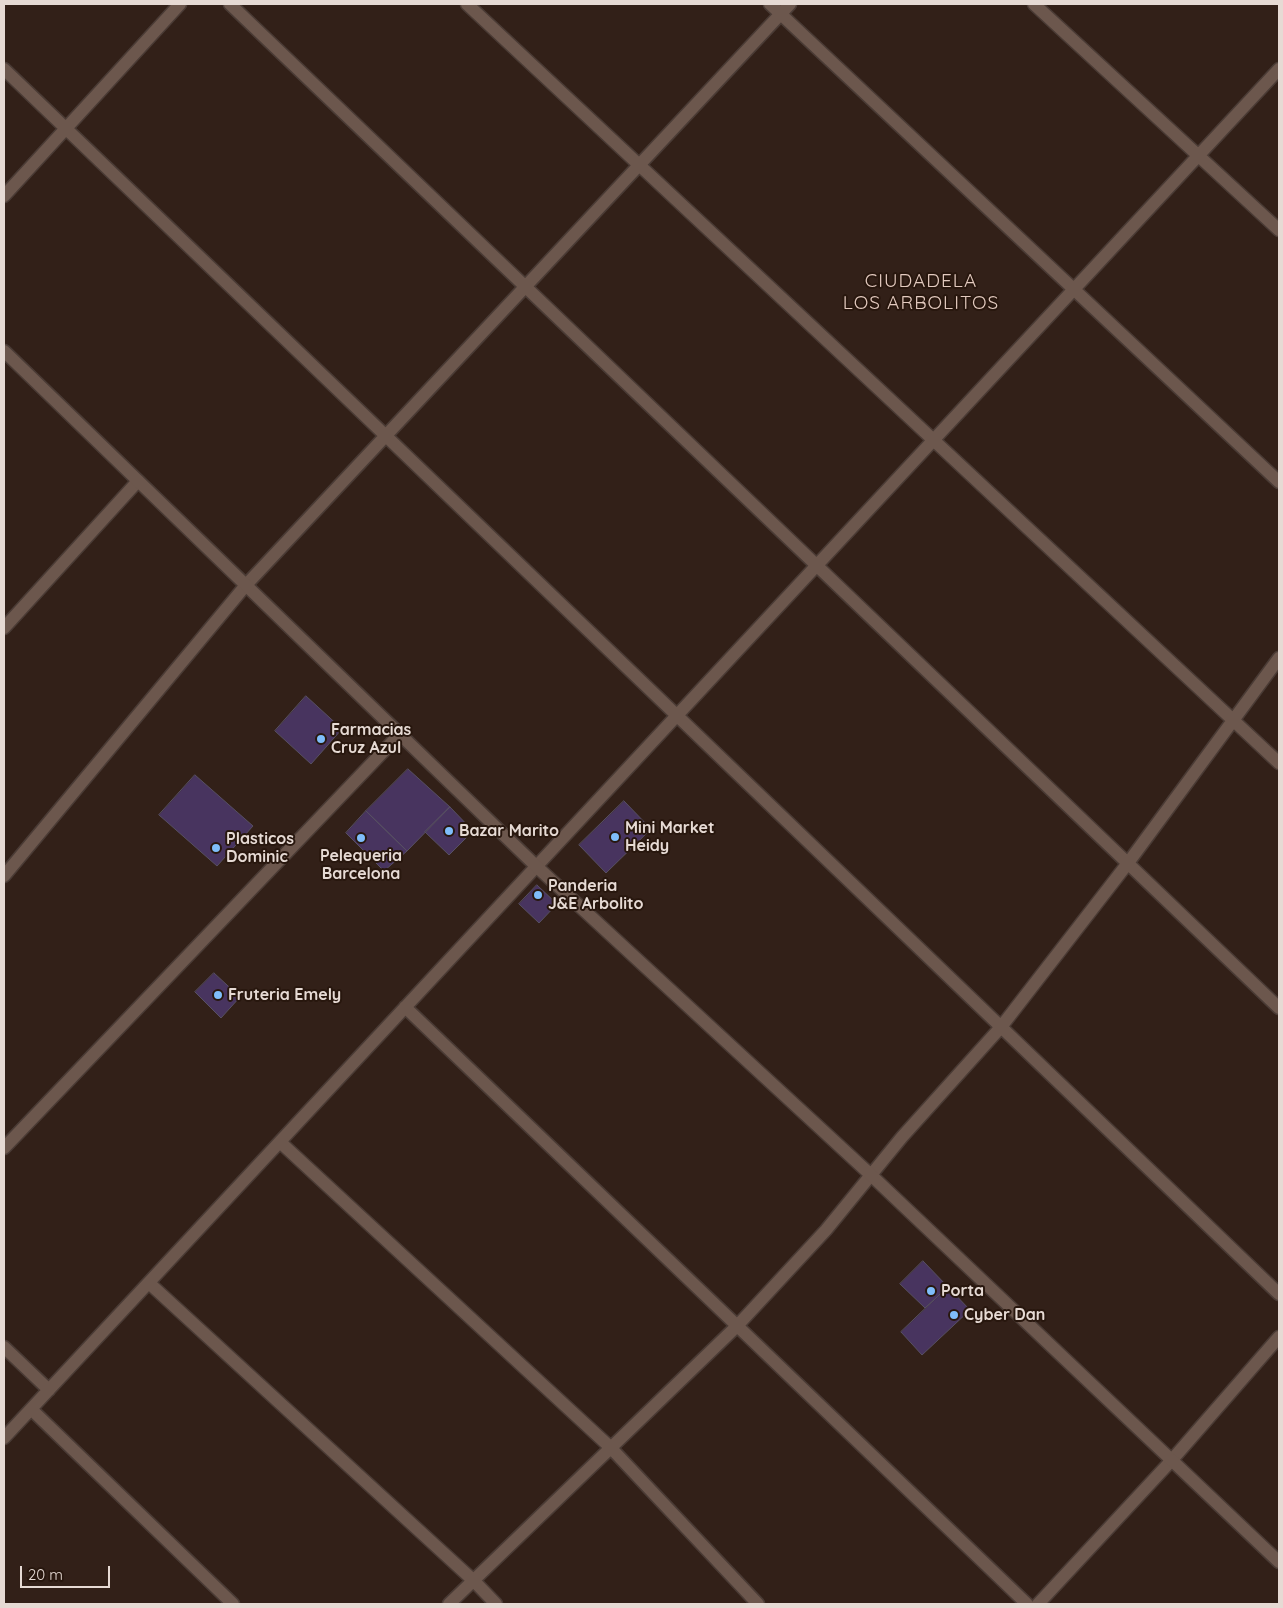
<!DOCTYPE html>
<style>
body{margin:0}
#map{position:relative;width:1283px;height:1608px;overflow:hidden;background:#322018;font-family:Quicksand,sans-serif}
canvas{display:block}
.frame{position:absolute;inset:0;border:5px solid #e6dad4;pointer-events:none}
.scale{position:absolute;left:20px;top:1566px;width:90px;height:22px;box-sizing:border-box;border:2px solid #e6dad4;border-top:0;padding-left:6px;font-size:15px;line-height:18px;white-space:nowrap;color:#e6dad4;-webkit-text-stroke:4px #28170e;paint-order:stroke}
</style>
<div id="map">
<canvas width="1283" height="1608"></canvas>
<div class="frame"></div>
<div class="scale">20 m</div>
</div>
<script>
const context = document.querySelector('canvas').getContext('2d');
context.lineJoin = 'round';
function fillPath(path, color) { context.fillStyle = color; context.fill(path, 'evenodd'); }
function strokePath(path, color, width, dash) { context.strokeStyle = color; context.lineWidth = width; context.lineCap = dash ? 'butt' : 'round'; context.setLineDash(dash || []); context.stroke(path); }
function write(font, color, halo, rows, align = 'center') {
  context.font = font + ' Quicksand,sans-serif'; context.lineWidth = 4; context.setLineDash([]); context.textBaseline = 'middle'; context.strokeStyle = halo; context.fillStyle = color; for (const [text, x, y, turn = 0] of rows) {
    context.save(); context.translate(x, y); context.rotate((+turn || 0) * Math.PI / 180); context.textAlign = isNaN(turn) ? turn : align; if (halo) context.strokeText(text, 0, 0); context.fillText(text, 0, 0); context.restore();
  }
}
const building = new Path2D(`
 M306,696L342,729L311,764L275,731Z
 M408,769L450,807L407,851L366,811Z
 M195,775L253,826L217,866L159,815Z
 M624,801L651,829L606,873L579,845Z
 M450,807L473,831L449,855L425,832Z
 M366,811L407,851L384,871L346,833Z
 M537,885L557,904L539,923L519,904Z
 M214,973L240,997L221,1018L195,992Z
 M923,1261L948,1287L925,1308L900,1284Z
 M948,1287L970,1310L922,1355L901,1332Z`);
const minor = new Path2D(`
 M230,4L1279,1008
 M467,4L1279,763
 M770,4L1279,482
 M1034,4L1279,230
 M4,69L1279,1294
 M4,196L180,4
 M4,628L138,481
 M4,876L246,585L790,4
 M405,1007L1027,1604
 M280,1142L610,1447L758,1604
 M149,1283L474,1581L496,1604
 M4,1347L49,1390
 M31,1409L233,1604
 M4,1438L1279,69
 M449,1604L737,1326L826,1230L902,1137L1001,1027L1128,863L1279,658
 M1038,1604L1171,1461L1279,1337`);
const tertiary = new Path2D(`
 M4,351L536,866L872,1176L1279,1562
 M4,1148L400,734`);
const markers = [
 [321,739,5,"#7fbdfa"],
 [449,831,5,"#7fbdfa"],
 [615,837,5,"#7fbdfa"],
 [361,838,5,"#7fbdfa"],
 [216,848,5,"#7fbdfa"],
 [538,895,5,"#7fbdfa"],
 [218,995,5,"#7fbdfa"],
 [931,1291,5,"#7fbdfa"],
 [954,1315,5,"#7fbdfa"]
];
const poiNames = [
 ["Farmacias",331,730],
 ["Cruz Azul",331,748],
 ["Mini Market",625,828],
 ["Heidy",625,846],
 ["Bazar Marito",459,831],
 ["Plasticos",226,839],
 ["Dominic",226,857],
 ["Pelequeria",361,856,"center"],
 ["Barcelona",361,874,"center"],
 ["Panderia",548,886],
 ["J&E Arbolito",548,904],
 ["Fruteria Emely",228,995],
 ["Porta",941,1291],
 ["Cyber Dan",964,1315]
];
const quarterNames = [
 ["CIUDADELA",921,281],
 ["LOS ARBOLITOS",921,303]
];
fillPath(building, '#48345f');
strokePath(building, '#575062', 1);
strokePath(minor, '#4a3b35', 15);
strokePath(tertiary, '#4a3b35', 15);
strokePath(minor, '#6c574d', 12);
strokePath(tertiary, '#6c574d', 12);
for (const [x, y, r, color] of markers) { const dot = new Path2D(); dot.arc(x, y, r, 0, 2 * Math.PI); context.fillStyle = color; context.fill(dot); strokePath(dot, '#28170e', 2); }
write('bold 16px', '#e6dad4', '#28170e', poiNames, 'left');
context.letterSpacing = '1px';
write('19px', '#e3cabf', '#28170e', quarterNames);
context.letterSpacing = '0px';
</script>
